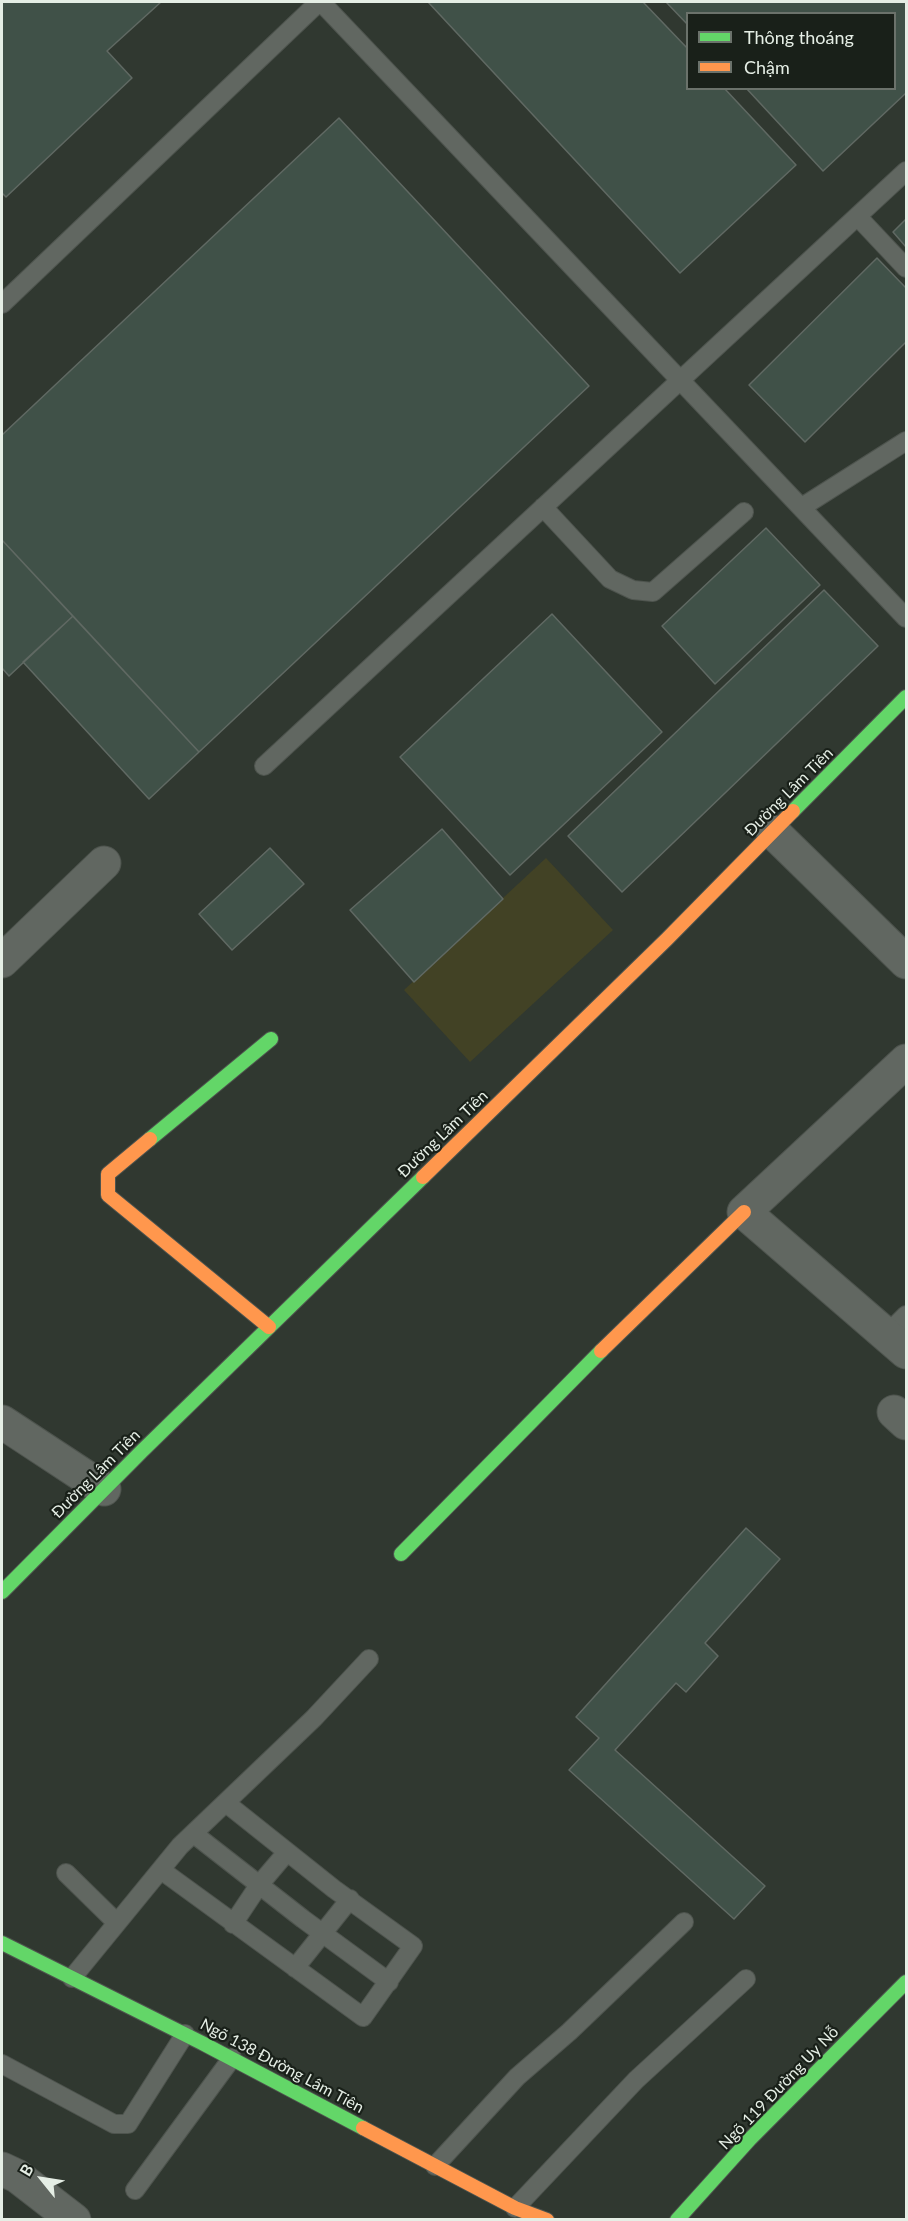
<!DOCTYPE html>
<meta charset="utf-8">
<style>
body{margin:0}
#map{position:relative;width:908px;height:2221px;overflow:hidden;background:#303830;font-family:Lato,sans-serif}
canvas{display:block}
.frame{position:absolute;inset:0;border:3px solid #e5eee5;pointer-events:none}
.legend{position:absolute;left:686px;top:12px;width:210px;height:78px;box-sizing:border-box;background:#192019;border:2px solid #6b726b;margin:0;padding:8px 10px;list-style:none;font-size:18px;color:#e5eee5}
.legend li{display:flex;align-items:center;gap:12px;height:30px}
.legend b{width:30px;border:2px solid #6b726b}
.north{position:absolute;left:12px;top:2149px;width:60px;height:60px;-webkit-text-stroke:4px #192019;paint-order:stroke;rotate:300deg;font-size:16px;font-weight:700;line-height:24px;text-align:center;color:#e5eee5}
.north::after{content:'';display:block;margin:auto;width:21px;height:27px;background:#e5eee5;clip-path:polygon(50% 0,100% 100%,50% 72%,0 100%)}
</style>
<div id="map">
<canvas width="908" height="2221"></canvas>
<div class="frame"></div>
<ul class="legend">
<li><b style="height:8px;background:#63d668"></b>Thông thoáng</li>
<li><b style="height:8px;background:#ff974d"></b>Chậm</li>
</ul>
<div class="north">B</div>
</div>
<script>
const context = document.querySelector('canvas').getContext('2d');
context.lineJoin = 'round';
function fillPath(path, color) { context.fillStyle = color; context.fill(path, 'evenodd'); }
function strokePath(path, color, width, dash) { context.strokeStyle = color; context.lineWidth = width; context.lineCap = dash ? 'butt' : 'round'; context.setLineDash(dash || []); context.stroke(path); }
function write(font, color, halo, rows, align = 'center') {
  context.font = font + ' Lato,sans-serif'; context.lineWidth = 4.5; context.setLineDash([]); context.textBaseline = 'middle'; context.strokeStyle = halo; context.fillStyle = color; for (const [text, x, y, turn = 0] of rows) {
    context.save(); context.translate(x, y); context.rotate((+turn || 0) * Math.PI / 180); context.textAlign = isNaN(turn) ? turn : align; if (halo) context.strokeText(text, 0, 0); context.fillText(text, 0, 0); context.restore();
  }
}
const green = new Path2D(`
 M546,858L613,930L470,1062L404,990Z`);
const building = new Path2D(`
 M2,2H161L107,51L132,78L6,197L2,193Z
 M428,2H643L688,49V88H724L796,165L680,273Z
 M666,2H906V93L823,171L746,88H894V14H688V25Z
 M339,118L589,386L199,752L2,540V435Z
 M906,219V247L893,232Z
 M877,258L906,288V342L805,442L749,385Z
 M766,528L820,585L715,684L662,626Z
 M2,540L73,616L9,676L2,668Z
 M824,590L878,646L622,892L568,836Z
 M552,614L662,732L510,875L400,757Z
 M73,616L199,752L149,799L23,662Z
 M442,829L503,899L414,982L350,910Z
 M270,848L304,884L232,950L199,914Z
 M746,1528L780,1559L705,1643L718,1656L686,1692L676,1683L615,1750L765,1886L734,1919L569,1770L599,1738L576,1717Z`);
const lane = new Path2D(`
 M321,2L906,618
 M858,217L906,268
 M2,304L319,2
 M543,507L610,579L633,590L653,592L744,512
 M802,507L906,441
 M264,766L906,171
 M886,1335L906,1315
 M194,1834L303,1919L389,1982
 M161,1870L363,2017L413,1946L334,1889L226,1803
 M66,1873L117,1923
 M233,1924L259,1885L287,1852
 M295,1968L350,1899
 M72,1978L180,1846L314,1718L369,1659
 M2,2064L114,2124H128L185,2034
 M435,2166L517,2077L569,2032L684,1922
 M135,2190L232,2058
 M515,2208L636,2080L746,1979`);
const street = new Path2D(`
 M773,832L906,962
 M2,961L104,863
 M906,1061L744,1212L906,1352
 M894,1412L906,1423
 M2,1422L104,1489
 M2,2169L17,2176L74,2220`);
const fast = new Path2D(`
 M793,811L906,697
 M150,1139L271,1039
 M401,1554L601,1351
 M2,1592L142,1451L423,1177
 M2,1943L202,2043L363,2128
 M677,2220L750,2139L906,1982`);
const slow = new Path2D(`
 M150,1139L108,1174V1195L269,1327
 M423,1177L667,939L793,811
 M601,1351L744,1212
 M363,2128L515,2208L547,2220`);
const streetNames = [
 ["Đường Lâm Tiên",789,792,-45],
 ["Đường Lâm Tiên",443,1134,-44],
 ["Đường Lâm Tiên",96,1474,-45],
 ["Ngõ 138 Đường Lâm Tiên",282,2066,28],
 ["Ngõ 119 Đường Uy Nỗ",779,2088,-46]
];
fillPath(green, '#424225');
fillPath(building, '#405148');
strokePath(building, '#606963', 1.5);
strokePath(lane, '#4e544e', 20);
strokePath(street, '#4e544e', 35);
strokePath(fast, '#4e544e', 16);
strokePath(slow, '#4e544e', 16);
strokePath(lane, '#616761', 18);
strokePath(street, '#616761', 33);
strokePath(fast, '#63d668', 14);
strokePath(slow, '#ff974d', 14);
write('16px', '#e5eee5', '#192019', streetNames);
</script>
